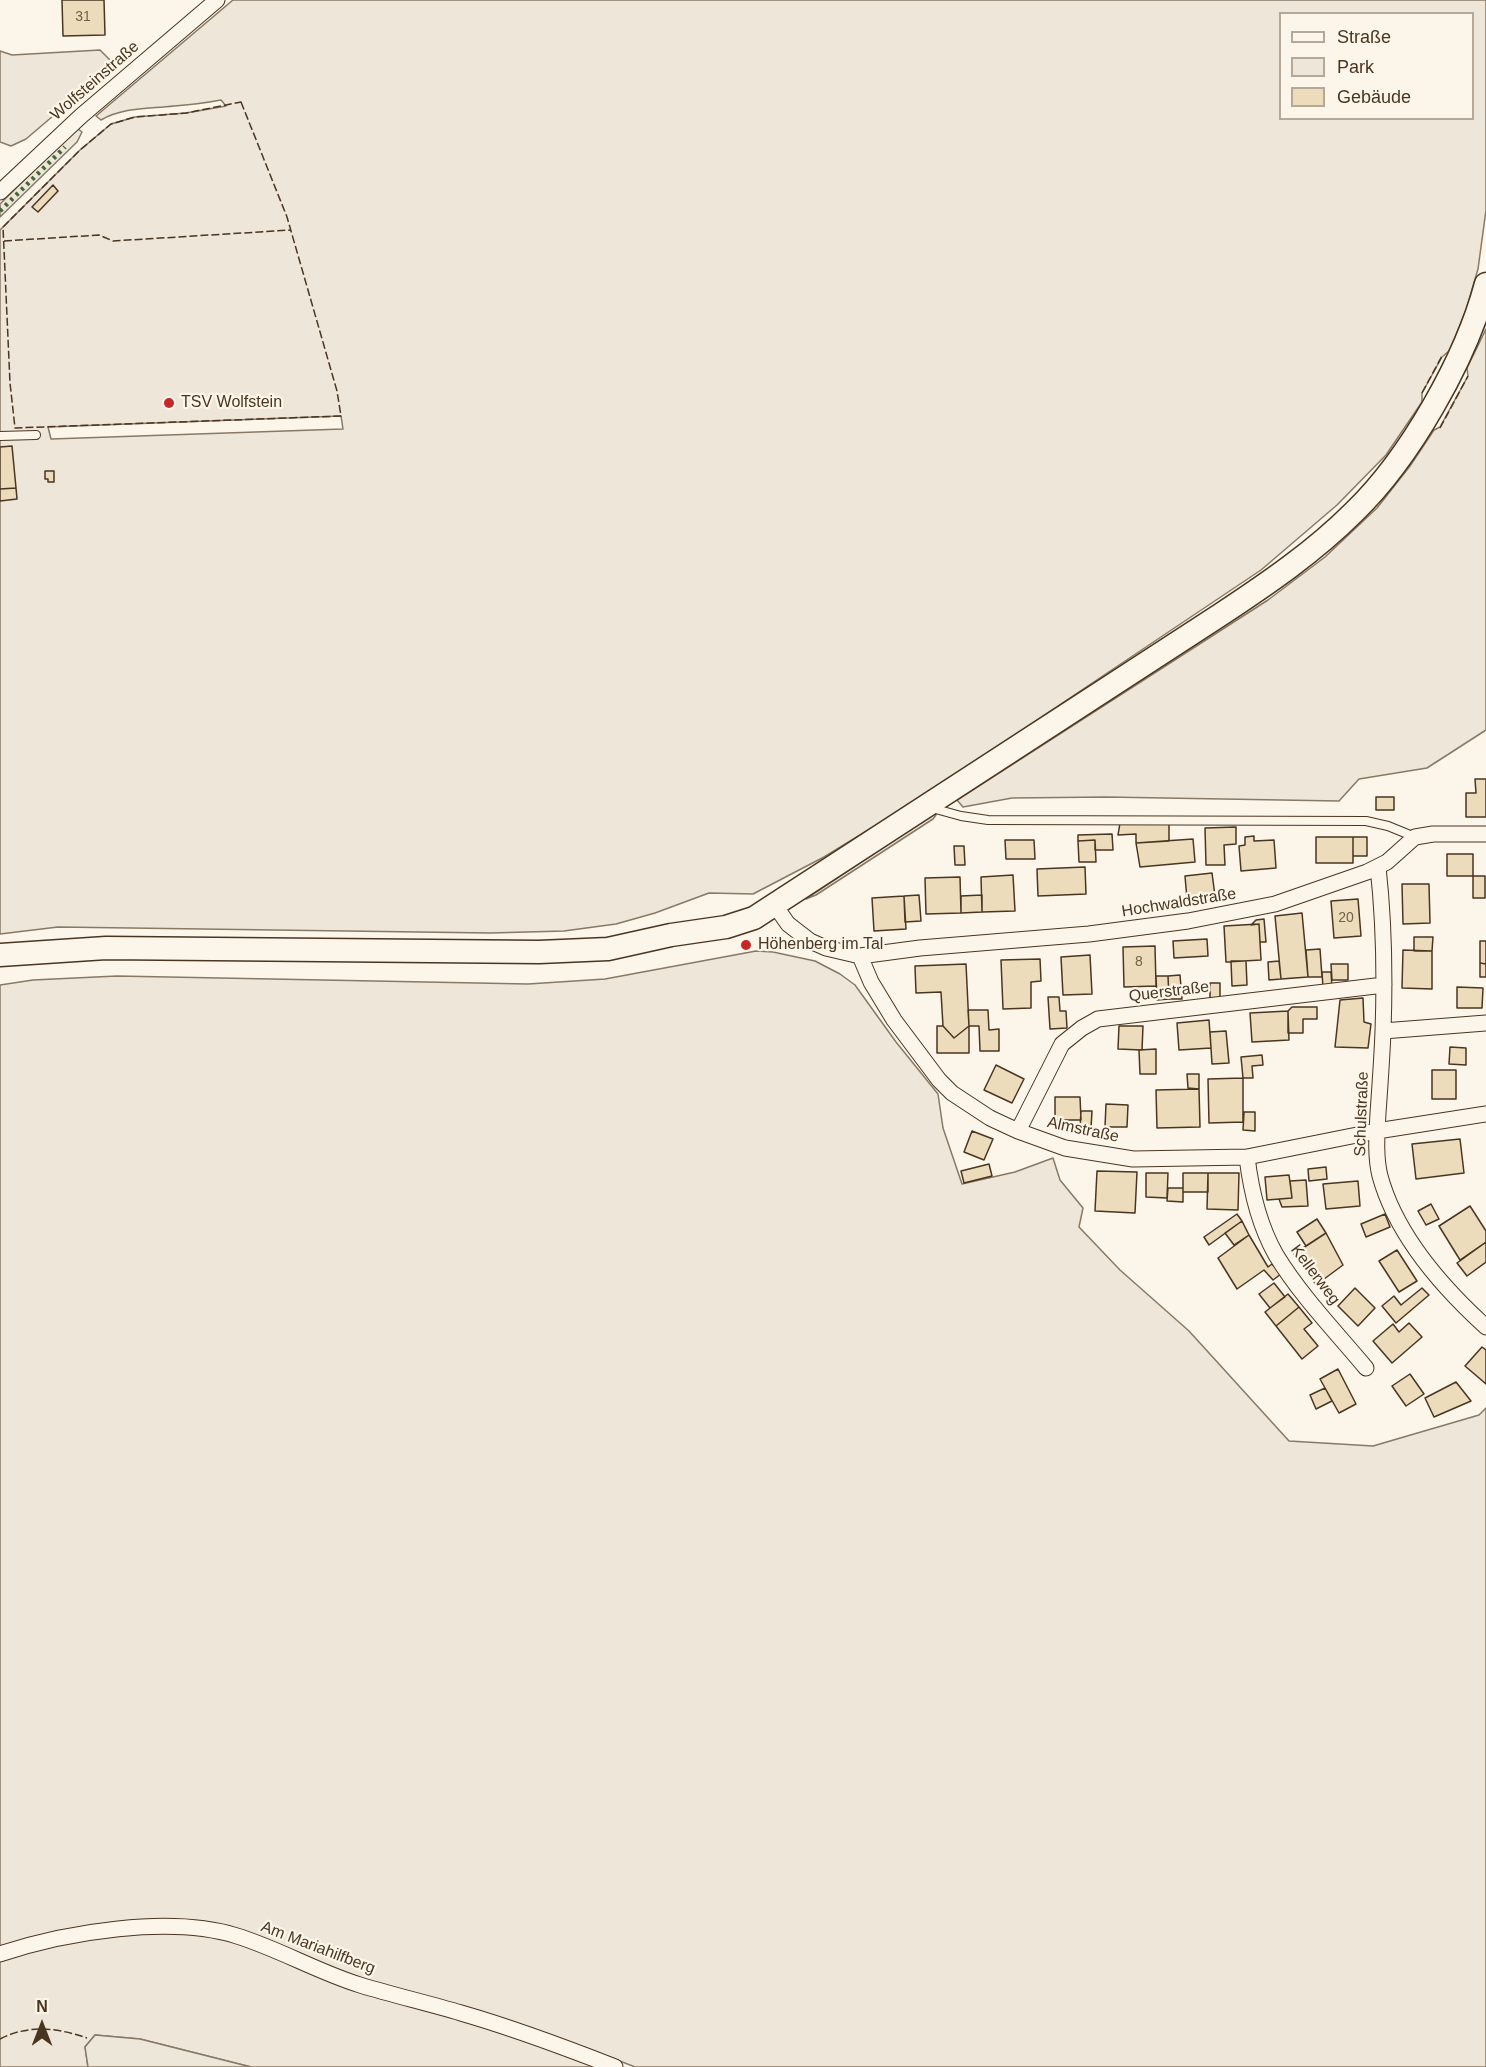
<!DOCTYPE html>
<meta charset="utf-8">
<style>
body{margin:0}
#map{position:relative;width:1486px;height:2067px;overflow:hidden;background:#fbf6e9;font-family:Arial,sans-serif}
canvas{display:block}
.legend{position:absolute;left:1279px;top:12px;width:195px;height:108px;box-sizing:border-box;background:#fbf6e9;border:2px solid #b4a999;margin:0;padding:8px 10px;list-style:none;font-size:18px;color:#4a3520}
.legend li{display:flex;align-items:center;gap:12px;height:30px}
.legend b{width:30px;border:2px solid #b4a999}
.north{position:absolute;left:12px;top:1995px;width:60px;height:60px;-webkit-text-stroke:4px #fbf6e9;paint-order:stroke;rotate:0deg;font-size:16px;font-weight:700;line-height:24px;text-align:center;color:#4a3520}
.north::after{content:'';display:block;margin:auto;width:21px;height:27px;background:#4a3520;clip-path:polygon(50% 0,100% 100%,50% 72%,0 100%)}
</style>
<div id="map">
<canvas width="1486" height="2067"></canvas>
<ul class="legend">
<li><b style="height:8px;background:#fbf6e9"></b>Straße</li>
<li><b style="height:16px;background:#ede6d9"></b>Park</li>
<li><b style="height:16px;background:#ecdcbc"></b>Gebäude</li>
</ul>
<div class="north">N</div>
</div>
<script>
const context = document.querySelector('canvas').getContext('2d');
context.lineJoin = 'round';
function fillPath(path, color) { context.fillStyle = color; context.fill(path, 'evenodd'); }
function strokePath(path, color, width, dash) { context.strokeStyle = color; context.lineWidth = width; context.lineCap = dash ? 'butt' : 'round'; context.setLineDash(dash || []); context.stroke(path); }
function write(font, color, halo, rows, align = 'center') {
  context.font = font + ' Arial,sans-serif'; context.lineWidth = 4.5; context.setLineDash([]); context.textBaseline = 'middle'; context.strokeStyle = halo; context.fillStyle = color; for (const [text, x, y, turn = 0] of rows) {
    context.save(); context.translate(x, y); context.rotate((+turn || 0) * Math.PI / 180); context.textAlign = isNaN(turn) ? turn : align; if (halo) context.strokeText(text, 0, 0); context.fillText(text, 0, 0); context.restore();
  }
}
const green = new Path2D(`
 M233,0H1486V210L1478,269L1466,310L1450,350L1442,357L1422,393V402L1386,455L1337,505L1261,570L919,799L824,857L753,894L709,893L655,913L616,924L564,931L490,933L58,927L0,934V230L80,150L111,124L135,117L186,113L226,106L221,100C205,103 190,105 174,106C148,109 124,107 101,120L96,116ZM1280,14H1472V118H1280ZM341,416L343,429L51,439L48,427Z
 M100,50L114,64L26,139L11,146L0,142V51L12,55Z
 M77,128L82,132L77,142L0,217V204Z
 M1486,329V730L1427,768L1359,779L1339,801L1106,797L1012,798L963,807L957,800L1268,600L1325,557L1377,508L1410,466L1434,430L1440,427L1468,376L1467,368Z
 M935,813L936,815L933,819L816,895L806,899Z
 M756,951L773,952L815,961L840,974L855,985L896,1042L938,1094L943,1128L962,1184L1015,1172L1053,1158L1060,1180L1083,1208L1079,1227L1120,1270L1189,1331L1289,1441L1373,1446L1479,1415L1486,1408V2067H635L584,2047L579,2059L597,2067H251L140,2039L95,2035L85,2047L88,2067H0V985L33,980L117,976L528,984L605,979Z`);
const parking = new Path2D(`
 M95,2035L140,2039L251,2067H88L85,2047Z`);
const building = new Path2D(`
 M62,0H104L105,35L63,36Z
 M53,185L58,191L38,212L32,207Z
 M12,446L16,488L0,489V447Z
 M45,471H54V482H48V479H45Z
 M16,488L17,499L0,501V489Z
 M1475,779H1486V817H1466V793H1476Z
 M1376,797H1394V810H1376Z
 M1120,823H1169V841L1136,843V834L1118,835Z
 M1236,827V844L1224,845L1225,865H1206L1205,828Z
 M1112,834L1113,850H1095V840L1078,841V835Z
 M1254,836V841L1274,840L1276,868L1241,871L1239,846L1245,845V837Z
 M1316,837H1353V863H1316Z
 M1353,837H1367V856H1353Z
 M1193,839L1195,862L1140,867L1136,843Z
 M1005,840H1034L1035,859H1006Z
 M1095,840L1096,862H1079L1078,841Z
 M954,846H964L965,865H955Z
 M1447,854H1473V876H1447Z
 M1085,867L1086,894L1038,896L1037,869Z
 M1212,873L1215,896L1187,899L1185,876Z
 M1013,875L1015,911L982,912L981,877Z
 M1473,876H1485V898H1473Z
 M960,877L961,913L926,914L925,878Z
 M1402,884H1429L1430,923L1403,924Z
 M919,895L921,921L905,922L904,896Z
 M982,895V912L961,913V896Z
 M904,896L906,929L874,931L872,898Z
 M1358,899L1361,936L1334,938L1331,901Z
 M1302,913L1308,977L1281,979L1275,916Z
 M1264,919L1266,942H1260L1259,924L1251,925L1256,920Z
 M1259,924L1261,960L1226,962L1224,926Z
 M1414,937H1433L1432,951H1414Z
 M1207,939L1208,956L1174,958L1173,941Z
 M1480,941H1486V964L1480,963Z
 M1155,946L1156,986L1124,987L1123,947Z
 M1320,949L1322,977H1308L1306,950Z
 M1403,950L1432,951V989L1402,988Z
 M1090,955L1092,994L1063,995L1061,957Z
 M1040,959L1041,981L1031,982V1008L1003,1009L1001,960Z
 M1231,961H1246L1247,985L1232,986Z
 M1279,961L1281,979L1269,980L1268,962Z
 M1480,963L1486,964V977H1480Z
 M966,964L969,1026L954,1038L943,1026L941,992L916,993L915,966Z
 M1331,964H1348V980H1332Z
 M1322,972H1331L1332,988H1323Z
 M1180,975L1182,999H1169L1168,976Z
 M1156,976H1168L1169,999L1157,1000Z
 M1210,983H1220V999H1210Z
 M1457,987L1483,988L1482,1008H1457Z
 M1048,997H1059L1060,1011H1066L1067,1028L1050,1029Z
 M1363,998L1364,1022L1371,1024L1368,1048L1335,1047L1340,1000Z
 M1292,1007H1317V1019H1303V1033H1288V1011Z
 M968,1010H988L989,1030L999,1029V1051H980L979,1026H969Z
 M1288,1011L1289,1040L1252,1042L1250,1013Z
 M1209,1020L1211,1048L1179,1050L1177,1023Z
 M937,1026H943L954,1038L969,1026V1053H937Z
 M1119,1026H1143L1142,1050L1118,1049Z
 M1226,1031L1229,1063L1212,1064L1210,1032Z
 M1450,1047L1466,1048V1065L1449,1064Z
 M1156,1049V1074H1140L1139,1050Z
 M1262,1055L1263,1065L1252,1066L1253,1078H1243L1241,1057Z
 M996,1065L1024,1079L1012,1103L984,1090Z
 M1432,1070H1456V1099H1432Z
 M1187,1074H1199V1089L1188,1088Z
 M1243,1078V1122L1209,1123L1208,1079Z
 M1199,1089L1200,1127L1157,1128L1156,1090Z
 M1055,1097H1080L1081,1120H1055Z
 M1106,1104L1128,1105L1127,1127H1105Z
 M1081,1111H1092L1091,1128H1080Z
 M1244,1112H1255V1131L1243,1130Z
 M972,1131L993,1139L984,1160L964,1152Z
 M1460,1139L1464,1173L1416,1179L1412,1144Z
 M989,1164L992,1176L964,1183L961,1171Z
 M1326,1167L1327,1179L1309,1181L1308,1169Z
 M1097,1171L1137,1172L1135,1213L1095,1211Z
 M1146,1173H1168L1167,1198L1146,1197Z
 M1183,1173H1208V1192H1183Z
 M1208,1173H1239L1238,1210L1207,1209Z
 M1289,1175L1292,1198L1267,1200L1265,1177Z
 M1306,1180L1308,1206L1282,1207L1279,1199L1292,1198L1290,1181Z
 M1358,1181L1360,1206L1326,1209L1323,1184Z
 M1168,1188H1183V1202L1167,1201Z
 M1431,1204L1439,1219L1426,1225L1418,1211Z
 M1470,1206L1486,1231V1242L1460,1260L1439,1226Z
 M1237,1214L1242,1221L1209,1245L1204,1237Z
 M1385,1214L1390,1227L1366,1237L1361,1224Z
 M1317,1219L1326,1233L1306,1246L1297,1232Z
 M1242,1221L1249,1235L1234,1245L1225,1233Z
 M1326,1233L1343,1265L1316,1285L1294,1254Z
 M1249,1235L1268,1267L1272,1264L1281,1274L1273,1280L1264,1270L1237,1289L1218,1258Z
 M1486,1242V1262L1467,1276L1457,1263Z
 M1397,1250L1417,1281L1399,1292L1379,1261Z
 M1274,1283L1285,1297L1270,1308L1259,1294Z
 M1355,1288L1375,1308L1358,1326L1338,1306Z
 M1422,1288L1429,1295L1396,1323L1382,1306L1394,1296L1401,1305Z
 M1288,1294L1299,1307L1276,1326L1265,1312Z
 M1299,1307L1312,1323L1304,1329L1318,1346L1302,1359L1276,1326Z
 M1409,1323L1422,1337L1392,1363L1373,1341L1393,1324L1399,1332Z
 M1482,1347L1486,1350V1384L1465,1366Z
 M1338,1369L1356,1404L1339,1413L1320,1379Z
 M1410,1374L1424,1394L1406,1406L1392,1386Z
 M1456,1382L1471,1401L1434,1417L1425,1398Z
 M1325,1388L1332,1401L1316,1409L1310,1395Z`);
const service = new Path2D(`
 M0,436L36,435
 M932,808L961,816L988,820L1366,821L1388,826L1415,837`);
const minor = new Path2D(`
 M0,192L81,116L217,0
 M1378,867C1384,921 1385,976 1383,1031C1382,1058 1380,1085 1378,1113C1377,1133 1375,1156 1380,1176C1396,1235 1442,1287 1486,1327
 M774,904L788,924L810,941L826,948L860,956L920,948L1089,934L1188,921L1275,904L1367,872L1387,862L1415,837L1433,834H1486
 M860,956L871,982L894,1020L939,1080L952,1093L990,1118L1018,1131L1065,1148L1133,1159L1247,1157L1377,1131L1486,1114
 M1383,1031L1486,1023
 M1018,1131L1062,1044L1082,1028L1098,1019L1384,985
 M1247,1157C1251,1191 1259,1225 1276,1255C1301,1296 1336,1332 1366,1368
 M0,1954C66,1932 170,1915 237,1936C279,1949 318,1972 360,1985C393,1995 427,2003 461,2013C513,2028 564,2047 615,2067`);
const secondary = new Path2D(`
 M0,955L106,948L539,952L608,949L671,935L726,927L754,918L1220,615C1267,584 1314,552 1354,512C1410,458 1466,359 1486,284`);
const hedge = new Path2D(`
 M0,211L65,147`);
const fence = new Path2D(`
 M241,102L287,217L337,391L341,416L15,428L10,383L3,227L80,150L111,124L135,117L186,113Z
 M4,241L99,235L113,241L291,230
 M1422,393L1442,356
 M1440,428L1468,376
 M0,2039C29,2024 58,2028 87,2038`);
const markers = [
 [169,403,6,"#c62828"],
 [746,945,6,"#c62828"]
];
const numberNames = [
 ["31",83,17],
 ["20",1346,918],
 ["8",1139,962]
];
const streetNames = [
 ["Wolfsteinstraße",95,81,-41],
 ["Hochwaldstraße",1179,903,-9],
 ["Querstraße",1169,992,-7],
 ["Schulstraße",1362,1114,-88],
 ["Almstraße",1083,1130,12],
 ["Kellerweg",1315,1275,53],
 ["Am Mariahilfberg",318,1948,21]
];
const poiNames = [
 ["TSV Wolfstein",181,403],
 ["Höhenberg im Tal",758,945]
];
fillPath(green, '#ede6d9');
strokePath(green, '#887966', 1.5);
fillPath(parking, '#ede7d9');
strokePath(parking, '#887966', 1.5);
fillPath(building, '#ecdcbc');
strokePath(building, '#4a3520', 1.5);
strokePath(service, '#4a3520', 10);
strokePath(minor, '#4a3520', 17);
strokePath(secondary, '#4a3520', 25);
strokePath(service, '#fbf6e9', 8);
strokePath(minor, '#fbf6e9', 15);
strokePath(secondary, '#fbf6e9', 22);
strokePath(hedge, '#436837', 4.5, [3, 4.5]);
strokePath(fence, '#4a3520', 1.5, [8, 3]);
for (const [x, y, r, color] of markers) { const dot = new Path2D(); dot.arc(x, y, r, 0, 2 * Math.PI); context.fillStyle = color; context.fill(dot); strokePath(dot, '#fbf6e9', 2); }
write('14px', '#725f47', null, numberNames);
write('16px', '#4a3520', '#fbf6e9', streetNames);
write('16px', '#4a3520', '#fbf6e9', poiNames, 'left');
</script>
